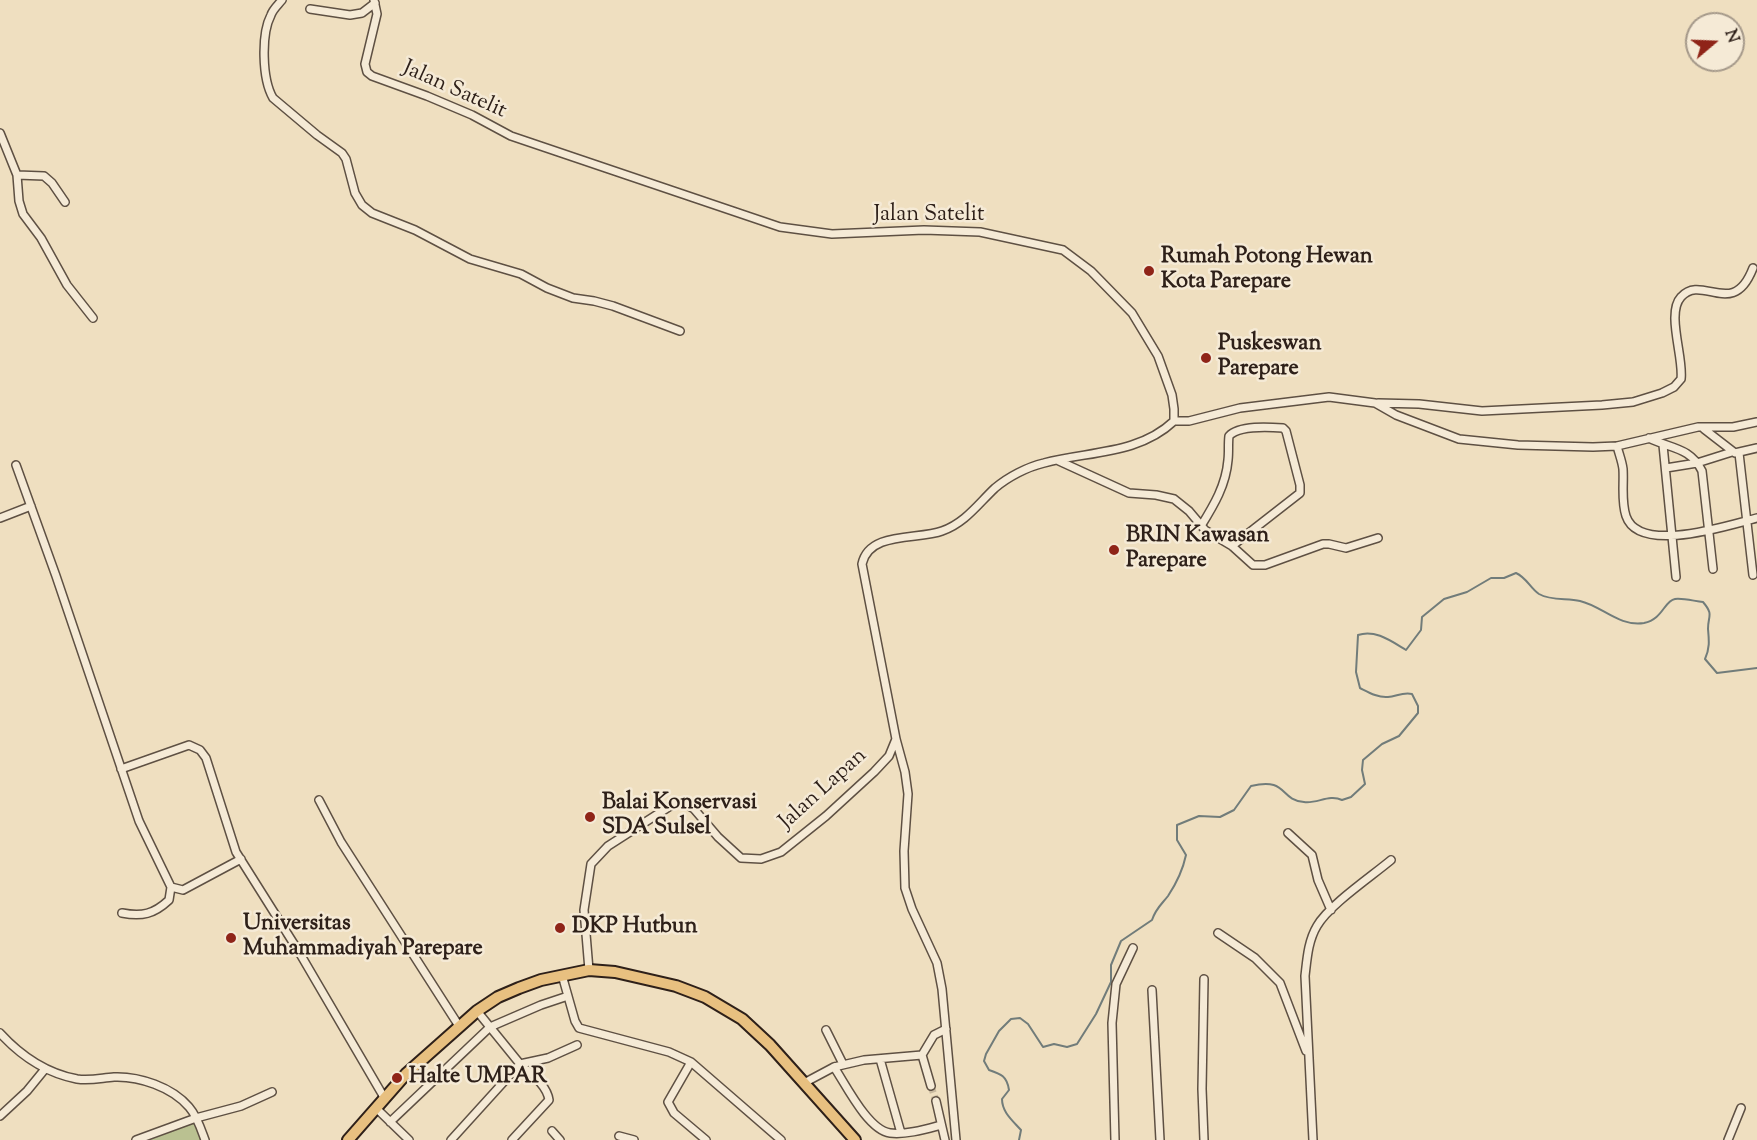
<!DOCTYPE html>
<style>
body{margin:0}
#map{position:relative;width:1757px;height:1140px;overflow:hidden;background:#efdfc0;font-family:"Sorts Mill Goudy",serif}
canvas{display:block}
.north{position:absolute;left:1685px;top:12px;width:60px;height:60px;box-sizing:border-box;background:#f5ead6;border:2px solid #a5998a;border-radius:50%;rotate:71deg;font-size:16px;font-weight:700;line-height:24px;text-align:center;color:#2e2019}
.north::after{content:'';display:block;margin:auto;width:21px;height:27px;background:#8f2418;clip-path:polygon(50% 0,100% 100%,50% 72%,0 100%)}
</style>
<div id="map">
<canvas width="1757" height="1140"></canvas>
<div class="north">N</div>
</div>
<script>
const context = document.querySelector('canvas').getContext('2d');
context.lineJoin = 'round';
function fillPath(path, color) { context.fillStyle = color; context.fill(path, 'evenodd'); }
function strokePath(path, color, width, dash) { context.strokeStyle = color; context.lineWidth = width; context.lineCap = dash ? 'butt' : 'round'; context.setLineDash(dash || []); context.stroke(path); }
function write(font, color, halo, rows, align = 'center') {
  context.font = font + ' "Sorts Mill Goudy",serif'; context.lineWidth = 5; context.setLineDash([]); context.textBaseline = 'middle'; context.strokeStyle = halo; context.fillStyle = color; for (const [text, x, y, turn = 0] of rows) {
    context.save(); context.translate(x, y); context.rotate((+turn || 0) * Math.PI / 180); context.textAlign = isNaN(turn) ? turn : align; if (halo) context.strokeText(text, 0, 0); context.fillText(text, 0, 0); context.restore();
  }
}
const green = new Path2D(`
 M196,1121L203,1140H146Z`);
const stream = new Path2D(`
 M1019,1140L1021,1130C1012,1120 1002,1112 1002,1099L1009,1090C1007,1076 1001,1074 989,1070L984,1061L986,1054L999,1031L1011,1019L1020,1018L1028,1024L1043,1047L1054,1044L1067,1047L1077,1044L1096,1014L1111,982V965L1121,941L1152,920C1156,908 1161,905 1168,896C1176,884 1183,869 1186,855L1177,840V825L1199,816L1220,817L1234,810L1251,786C1288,777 1279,800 1304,802C1317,804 1329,794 1342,800L1351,797L1365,784L1362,770L1363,760L1382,744L1399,736L1418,713V706L1412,694C1403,692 1397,696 1388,697C1378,698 1368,692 1360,688L1356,672L1358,635C1375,629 1391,641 1406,650L1421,630L1422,617L1444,599L1467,592L1491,578H1504L1516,573C1527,578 1530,588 1539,594C1551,601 1567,598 1580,601C1602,606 1619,627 1644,623C1663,619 1664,601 1675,599C1683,598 1694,601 1703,602C1714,615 1708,615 1708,629C1709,640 1710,648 1705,659L1717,673L1757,668`);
const minorTunnel = new Path2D(`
 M931,1086L936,1101`);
const minor = new Path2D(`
 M282,0C278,5 273,9 271,15C261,34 262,79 273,98L317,135L342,153L346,159L355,193L362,205L372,213L415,230L470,259L521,274L547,288L573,298L594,301L613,306L680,331
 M374,0L377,14L365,64L367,72L372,76L427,96L472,115L511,136L780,227L832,234L924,230L980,232L1063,250L1091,271L1132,313L1158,356L1172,395L1174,409V421C1138,455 1088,451 1044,463C1027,467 1008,477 995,488C978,504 965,523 942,531C918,540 869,531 862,564L896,739L905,772L908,794L904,851L905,888L912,909L937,963L942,989L956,1140
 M310,9L350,15L362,13L375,3
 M0,133L17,175L19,201L23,214L41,238L67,285L93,318
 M17,175L44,176L52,183L65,202
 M1378,403L1419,404L1482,411L1602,405L1633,402L1662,393L1674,387L1681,379C1684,358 1666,313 1681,297C1702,273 1733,320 1753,268
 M1174,421H1189L1240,408L1329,397L1375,403L1396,415L1459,439L1518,445L1593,447L1617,446L1698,427H1733L1757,422
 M1704,429L1735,453L1757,448
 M1649,438C1671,449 1690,447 1702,471L1713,569
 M1663,445L1676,577
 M1617,446C1619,454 1622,461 1623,469C1624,484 1621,501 1626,516C1639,555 1729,525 1757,518
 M1739,453L1753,575
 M1059,461L1129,493L1156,495L1174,499L1189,511L1205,530L1232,546L1253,565H1265L1323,544H1329L1346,548L1378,538
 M16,465L56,576L139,821L171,887L183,890L241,859
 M1666,468L1697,463L1732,452
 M0,518L31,506
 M1201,526C1214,505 1226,485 1228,460C1229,452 1228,444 1229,436C1239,425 1269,427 1283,428L1286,431L1300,485V493L1232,546
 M121,769L189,745L200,750L206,758L236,852L299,952L385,1099
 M319,800L341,842L459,1026
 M1288,833L1312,855L1318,880L1331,910
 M122,913C142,917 154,914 169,900L171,887
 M1218,933L1255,958L1280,983L1306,1051
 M589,970L584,910L591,864L608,846L675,803H684L694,809L718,837L741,858L761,859L781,852L826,816L874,772L889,756L896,739
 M562,975L575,1021L579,1028L669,1052L691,1062L781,1140
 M1204,979L1202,1089L1204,1140
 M1152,990L1160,1140
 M826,1030L843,1064
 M0,1033C21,1056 46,1073 77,1079C90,1081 101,1078 114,1077C139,1076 172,1087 189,1107C197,1116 201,1129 205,1140
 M880,1059L901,1133
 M691,1062L668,1102L674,1113L706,1140
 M520,1064L548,1058L577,1045
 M834,1067L864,1060L922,1055
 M804,1083L834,1067C846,1085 868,1130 890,1133C906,1135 926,1129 941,1125
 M931,1086L922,1055L934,1035L946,1029
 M936,1101L945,1140
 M377,1109L409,1140
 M0,1116L27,1091L45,1069
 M390,1122L490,1027L541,1005L568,996
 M552,1131L560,1140
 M619,1136L634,1140
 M136,1140L196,1118L241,1106L272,1092
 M451,1140L520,1064L477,1011
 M512,1140L549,1100C547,1085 531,1074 520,1064
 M1115,1140L1112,1023L1116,984L1133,948
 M1313,1140L1305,976C1307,959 1308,941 1317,926C1329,905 1372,876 1391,860
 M1728,1140L1741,1108`);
const trunk = new Path2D(`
 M348,1140L406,1074L477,1011L498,997L519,988L541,980L589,970L615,972L676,986L705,997L742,1019L770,1045L855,1140`);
const markers = [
 [1149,271,6,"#8f2418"],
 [1206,358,6,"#8f2418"],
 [1114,550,6,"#8f2418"],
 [590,817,6,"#8f2418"],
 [560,928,6,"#8f2418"],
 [231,938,6,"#8f2418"],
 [397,1078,6,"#8f2418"]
];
const streetNames = [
 ["Jalan Satelit",454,91,24],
 ["Jalan Satelit",929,216],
 ["Jalan Lapan",824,790,-42]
];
const poiNames = [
 ["Rumah Potong Hewan",1161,258],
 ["Kota Parepare",1161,283],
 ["Puskeswan",1218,345],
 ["Parepare",1218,370],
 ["BRIN Kawasan",1126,537],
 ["Parepare",1126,562],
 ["Balai Konservasi",602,804],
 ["SDA Sulsel",602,829],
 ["Universitas",243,925],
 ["Muhammadiyah Parepare",243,950],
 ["DKP Hutbun",572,928],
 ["Halte UMPAR",409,1078]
];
fillPath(green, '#bac191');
strokePath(stream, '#717c7a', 2);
strokePath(minorTunnel, '#c8b99f', 7, [7, 3.5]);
strokePath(minor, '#5e5043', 10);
strokePath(trunk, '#2e2019', 14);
strokePath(minor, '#f5ead6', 7);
strokePath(trunk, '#e8c080', 10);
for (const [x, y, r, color] of markers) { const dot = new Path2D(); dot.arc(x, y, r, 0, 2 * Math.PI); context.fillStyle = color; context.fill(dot); strokePath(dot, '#f5ead6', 2); }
write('22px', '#2e2019', '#f5ead6', streetNames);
write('bold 22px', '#2e2019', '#f5ead6', poiNames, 'left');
</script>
